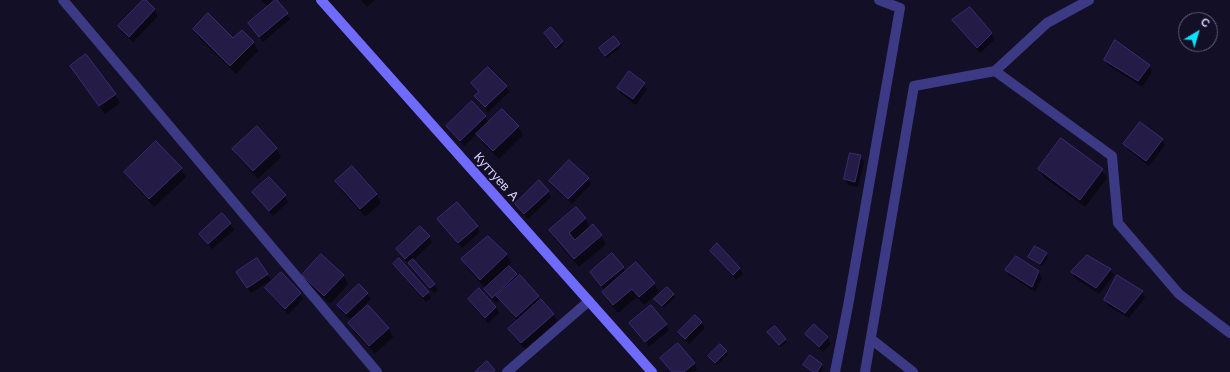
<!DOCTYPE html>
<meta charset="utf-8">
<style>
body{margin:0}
#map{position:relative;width:1230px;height:372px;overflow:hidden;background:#130f26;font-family:"Work Sans",sans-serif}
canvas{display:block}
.north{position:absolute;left:1178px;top:12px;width:40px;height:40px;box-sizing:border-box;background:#130f26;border:1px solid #625e7d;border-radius:50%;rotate:38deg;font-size:11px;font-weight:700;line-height:16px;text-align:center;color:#d9d4ff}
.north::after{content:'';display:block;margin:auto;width:14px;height:18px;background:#00e5ff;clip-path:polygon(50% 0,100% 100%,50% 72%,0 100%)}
</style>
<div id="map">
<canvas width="1230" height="372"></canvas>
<div class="north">С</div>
</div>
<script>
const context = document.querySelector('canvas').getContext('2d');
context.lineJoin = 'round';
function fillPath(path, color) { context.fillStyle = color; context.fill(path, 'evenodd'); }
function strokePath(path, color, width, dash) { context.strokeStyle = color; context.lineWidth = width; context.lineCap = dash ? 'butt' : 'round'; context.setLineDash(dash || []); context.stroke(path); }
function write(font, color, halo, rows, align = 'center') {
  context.font = font + ' "Work Sans",sans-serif'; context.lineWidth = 3.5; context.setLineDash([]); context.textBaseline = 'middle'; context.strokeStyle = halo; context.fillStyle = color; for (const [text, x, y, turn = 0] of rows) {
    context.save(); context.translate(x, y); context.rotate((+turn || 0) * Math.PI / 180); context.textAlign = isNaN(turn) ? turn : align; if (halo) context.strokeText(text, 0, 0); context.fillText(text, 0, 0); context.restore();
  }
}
const shadow = new Path2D(`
 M144,0L155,10L158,16L133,42L122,32L119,26Z
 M261,0H280L277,2L290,19L263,42L249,23L268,7Z
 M361,0H375L367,7Z
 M953,21L991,33L995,39L980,53L957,26Z
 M551,28L564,44L558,50L546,36Z
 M194,29L233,39L253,42L258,51L236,74L199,38Z
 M619,44L621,47L607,58L602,51Z
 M86,55L115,95L120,103L105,114L76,75L71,66Z
 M1105,60L1149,66L1152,72L1142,87L1108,65Z
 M472,84L506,86L509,92L488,112L479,102L475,96L479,93Z
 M644,84L647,89L636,105L621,94L618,88Z
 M472,103L485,117L489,123L518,126L523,135L499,159L482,143L477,134L464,146L450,132L447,127Z
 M1162,139L1165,145L1149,166L1128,150L1124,144Z
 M276,148L281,157L258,179L238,157L233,149Z
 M860,156L864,162L858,187L848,185L845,179Z
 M181,169L186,177L154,207L130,180L125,172Z
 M1039,169L1102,170L1107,178L1085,207L1044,177Z
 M588,178L591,184L572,204L553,187L550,181Z
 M336,181L376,194L381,203L365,217L341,190Z
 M548,191L551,197L528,219L519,209L516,204Z
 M254,192L285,196L288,202L273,216L257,198Z
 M222,215L230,224L234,230L212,249L204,240L200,235Z
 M585,219L590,227L593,225L601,236L606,244L579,267L555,239L550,231Z
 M439,220L477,227L480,232L462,248L442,225Z
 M429,237L432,242L413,260L434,284L438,290L434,293L412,269L397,249Z
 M488,237L507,255L511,263L508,266L518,278L520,276L538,297L553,314L558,323L527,351L514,337L509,329L518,321L503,304L500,299L496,303L489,295L486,289L467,268L462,259Z
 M717,245L740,269L743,274L736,280L714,256L711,251Z
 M1046,254L1048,257L1042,266L1031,259L1029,257Z
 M257,259L271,280L251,293L241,278Z
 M394,264L428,292L431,298L426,302L398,270Z
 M623,268L626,272L654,283L659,292L644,305L637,297L618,313L608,301L603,292L605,291L591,273Z
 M1006,270L1039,272L1042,278L1035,292L1009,275Z
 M1110,270L1114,275L1099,294L1075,278L1072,272Z
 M343,275L348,284L330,304L308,284L303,276Z
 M266,288L300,294L303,299L288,314L269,293Z
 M1142,292L1145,298L1129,318L1108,306L1105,300Z
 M367,294L371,299L350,319L341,311L338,305Z
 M673,295L675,297L664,308L657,301Z
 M469,299L496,307L499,313L488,323L472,305Z
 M701,322L705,328L689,344L683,338L680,332Z
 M349,323L388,328L393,337L375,354L354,332Z
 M631,323L666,325L669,330L649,347Z
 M814,326L827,338L831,344L823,352L810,340L806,334Z
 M770,335L785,339L787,342L781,347Z
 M720,345L728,355L717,365L709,356Z
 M810,357L822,365L823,368L820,372H812L806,368L804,365Z
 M661,359L694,363L697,369L694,372H671Z`);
const building = new Path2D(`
 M143,0H146L155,9L129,37L118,26Z
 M275,0H277L288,13L259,37L248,23Z
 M970,7L992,33L977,48L952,20Z
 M208,13L233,38L242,30L254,42L230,66L193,29Z
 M551,27L563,41L556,48L544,33Z
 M614,36L620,44L605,56L599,48Z
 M1115,40L1150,65L1138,81L1104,60Z
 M86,54L116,94L99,106L70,66Z
 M488,67L507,86L485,107L474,96L479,92L471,83Z
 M629,71L645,83L633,99L617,88Z
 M472,101L486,116L460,141L446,126Z
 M502,109L519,126L493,151L476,134Z
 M1140,122L1163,139L1146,161L1123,144Z
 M257,126L277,148L253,171L232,149Z
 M1061,138L1103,169L1080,200L1038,169Z
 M156,141L182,168L149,199L124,172Z
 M850,153L861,155L855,182L844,179Z
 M569,160L589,178L568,199L549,181Z
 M352,166L377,194L360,209L335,181Z
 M269,177L286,195L269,211L252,192Z
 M539,180L549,191L524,214L515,204Z
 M457,202L478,226L458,243L437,219Z
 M576,207L586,218L569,233L575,240L593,224L602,235L574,259L549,230Z
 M222,213L231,223L208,244L199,234Z
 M420,226L430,236L405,259L396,249Z
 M488,236L507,254L480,280L461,259Z
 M717,243L740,268L733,275L710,251Z
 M1035,246L1047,253L1040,264L1028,257Z
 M612,253L624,267L601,286L590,272Z
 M321,254L344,275L324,296L302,275Z
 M1087,255L1111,269L1096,288L1071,272Z
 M1016,256L1039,271L1032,287L1005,270Z
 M257,258L268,274L247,288L236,272Z
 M399,258L429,292L423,297L393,264Z
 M413,259L435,284L430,288L408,263Z
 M636,262L655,283L639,297L632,289L613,305L602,292Z
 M509,266L517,274L492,298L484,289Z
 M281,272L301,293L285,309L265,288Z
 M520,275L539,296L516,317L496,296Z
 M1117,275L1143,291L1125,313L1104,300Z
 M359,284L368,293L346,314L337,305Z
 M667,287L674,294L662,306L654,299Z
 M479,288L496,307L485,318L468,299Z
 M541,299L554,314L521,343L508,329Z
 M368,305L389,328L369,346L348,323Z
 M651,305L667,324L645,342L629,323Z
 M695,315L702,322L685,339L678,332Z
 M814,324L828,337L819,347L805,334Z
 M775,326L786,339L779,345L767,332Z
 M678,343L695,363L684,372H672L660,358Z
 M720,344L727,351L715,363L708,356Z
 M810,355L822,364L817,372H813L803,365Z
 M487,361L495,370L493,372H475Z`);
const street = new Path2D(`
 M63,0L377,372
 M995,71L1047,23L1089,0
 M871,339L913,372
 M507,372L589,301
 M835,372L848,306L900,8L879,0
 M865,372L914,86L995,71L1112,156L1118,223L1179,294L1230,333`);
const secondary = new Path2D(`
 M321,0L652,372`);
const streetNames = [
 ["Куттуев А",496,177,48]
];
fillPath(shadow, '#0007');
fillPath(building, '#241b47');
strokePath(building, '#3b2d73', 1);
strokePath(street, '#3d3a85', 10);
strokePath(secondary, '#6f6bff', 10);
write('13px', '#d9d4ff', '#130f26', streetNames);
</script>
